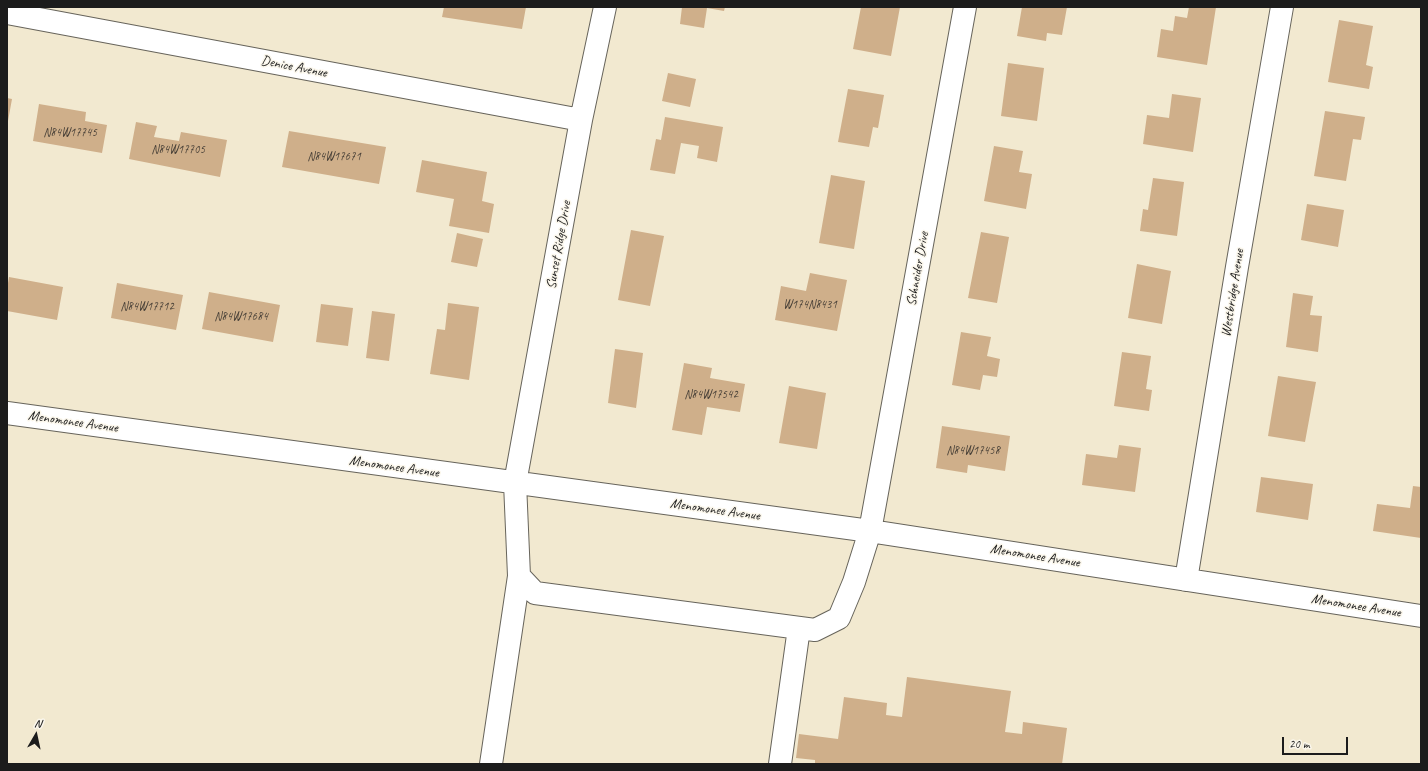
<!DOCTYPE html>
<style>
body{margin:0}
#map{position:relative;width:1428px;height:771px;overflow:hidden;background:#f2e9d0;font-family:Caveat,sans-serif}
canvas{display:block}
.frame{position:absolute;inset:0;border:8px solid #1c1c1c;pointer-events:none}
.north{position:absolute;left:16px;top:715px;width:40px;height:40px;-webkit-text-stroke:3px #fbf7ec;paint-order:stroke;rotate:9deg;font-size:11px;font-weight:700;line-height:16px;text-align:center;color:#1c1c1c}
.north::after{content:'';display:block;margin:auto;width:14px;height:18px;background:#1c1c1c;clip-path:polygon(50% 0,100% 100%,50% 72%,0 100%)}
.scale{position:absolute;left:1282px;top:737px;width:66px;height:18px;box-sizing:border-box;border:2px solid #1c1c1c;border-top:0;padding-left:5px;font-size:12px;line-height:14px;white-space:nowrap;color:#1c1c1c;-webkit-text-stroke:3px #fbf7ec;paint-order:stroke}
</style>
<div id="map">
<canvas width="1428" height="771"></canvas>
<div class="frame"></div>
<div class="north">N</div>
<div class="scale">20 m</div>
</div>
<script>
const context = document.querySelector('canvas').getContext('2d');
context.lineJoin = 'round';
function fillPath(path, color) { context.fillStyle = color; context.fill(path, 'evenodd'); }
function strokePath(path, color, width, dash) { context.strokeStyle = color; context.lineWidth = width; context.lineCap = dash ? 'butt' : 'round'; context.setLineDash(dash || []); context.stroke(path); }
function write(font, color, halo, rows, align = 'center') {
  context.font = font + ' Caveat,sans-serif'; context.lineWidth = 3; context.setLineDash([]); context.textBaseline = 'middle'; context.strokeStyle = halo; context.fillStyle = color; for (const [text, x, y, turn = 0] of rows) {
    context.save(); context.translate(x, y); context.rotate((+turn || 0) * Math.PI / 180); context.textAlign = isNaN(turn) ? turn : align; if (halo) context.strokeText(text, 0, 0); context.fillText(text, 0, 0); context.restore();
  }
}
const building = new Path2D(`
 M444,7H526L522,29L442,17Z
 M682,7H725L724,11L707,8L704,28L680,24Z
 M861,7H900L891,56L853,49Z
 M1022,7H1067L1062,35L1047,33L1046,41L1017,36Z
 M1189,7H1216L1207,65L1157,57L1161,29L1173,31L1175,16L1187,18Z
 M1339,20L1373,26L1366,65L1373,67L1369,89L1328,82Z
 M1008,63L1044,68L1037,121L1001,116Z
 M668,73L696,79L690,107L662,101Z
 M848,89L884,95L878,128L873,127L869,147L838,142Z
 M1172,94L1201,98L1193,152L1143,144L1147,115L1169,118Z
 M7,98L12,99L8,121H7Z
 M39,104L86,112L85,121L107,125L102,153L33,141Z
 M1325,111L1365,117L1361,140L1353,139L1346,181L1314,176Z
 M665,117L723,127L717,162L697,158L699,146L681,143L675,174L650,170L656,139L661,140Z
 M136,122L157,126L154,137L179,141L181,132L227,140L220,177L129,159Z
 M289,131L386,147L379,184L282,167Z
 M994,146L1023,151L1019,172L1032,174L1026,209L984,201Z
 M422,160L487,172L482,201L494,204L489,233L449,226L454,199L416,192Z
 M831,175L865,181L854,249L819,243Z
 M1153,178L1184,182L1177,236L1140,231L1143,209L1148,210Z
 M1307,204L1344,210L1338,247L1301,240Z
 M631,230L664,236L650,306L618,300Z
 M981,232L1009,237L997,303L968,298Z
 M457,233L483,239L477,267L451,262Z
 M1137,264L1171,271L1162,324L1128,318Z
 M810,273L847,280L837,331L775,320L781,286L806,291Z
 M9,277L63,287L57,320L7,311V289Z
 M117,283L183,295L176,330L111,318Z
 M209,292L280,305L273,342L202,329Z
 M1293,293L1313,296L1310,315L1322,316L1318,352L1286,347Z
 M448,303L479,307L469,380L430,374L437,329L445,330Z
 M321,304L353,308L348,346L316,342Z
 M372,311L395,314L389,361L366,358Z
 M961,332L991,337L987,356L1000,359L997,377L983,375L980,390L952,385Z
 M615,349L643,353L636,408L608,403Z
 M1122,352L1151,356L1146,389L1152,390L1149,411L1114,406Z
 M684,363L712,368L710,378L745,384L740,412L707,407L702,435L672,430Z
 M1278,376L1316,382L1305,442L1268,436Z
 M789,386L826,393L817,449L779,443Z
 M942,426L1010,436L1005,471L968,465L967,473L936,468Z
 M1119,445L1141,448L1135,492L1082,485L1086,454L1117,458Z
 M1261,477L1313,484L1308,520L1256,512Z
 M1413,486L1421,487V538L1373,531L1377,504L1410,508Z
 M907,677L1011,691L1005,732L1022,734L1023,722L1067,728L1062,764H815V760L796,758L799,734L838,739L844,697L887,703L886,715L902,717Z`);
const minor = new Path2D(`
 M605,7L581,120L515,483L519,576L535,593L815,630L839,618L854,582L870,531L965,7
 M7,13L581,120
 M7,413L870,531L1421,616
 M1186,580L1237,267L1282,7
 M491,764L519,576
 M780,764L799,628`);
const numberNames = [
 ["N84W17745",70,133],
 ["N84W17705",178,150],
 ["N84W17671",334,157],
 ["W174N8431",810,305],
 ["N84W17712",147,307],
 ["N84W17684",241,317],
 ["N84W17542",711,395],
 ["N84W17458",973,451]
];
const streetNames = [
 ["Denice Avenue",294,67,11],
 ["Sunset Ridge Drive",559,245,-80],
 ["Schneider Drive",918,269,-80],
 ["Westbridge Avenue",1233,293,-81],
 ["Menomonee Avenue",73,422,8],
 ["Menomonee Avenue",394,467,8],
 ["Menomonee Avenue",715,510,8],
 ["Menomonee Avenue",1035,556,9],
 ["Menomonee Avenue",1356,606,9]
];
fillPath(building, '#cfaf8a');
strokePath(minor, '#67645b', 24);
strokePath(minor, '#fff', 22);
write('12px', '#494138', null, numberNames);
write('14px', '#1c1c1c', '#fbf7ec', streetNames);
</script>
